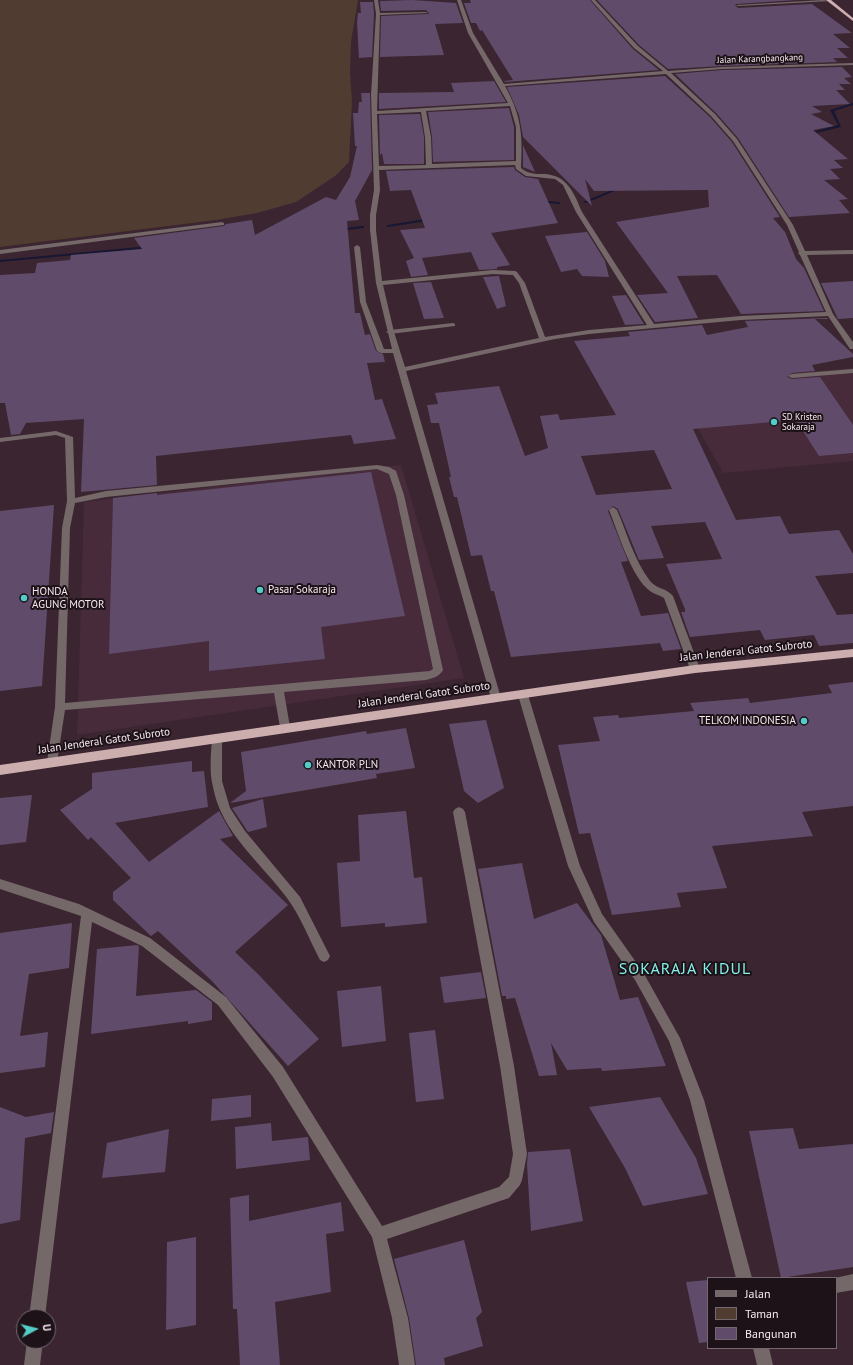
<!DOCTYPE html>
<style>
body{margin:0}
#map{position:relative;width:853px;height:1365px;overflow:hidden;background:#3b2531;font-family:"PT Sans",sans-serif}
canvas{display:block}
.legend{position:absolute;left:707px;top:1277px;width:130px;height:72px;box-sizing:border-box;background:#1c1217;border:1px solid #74686e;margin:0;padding:5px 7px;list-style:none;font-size:12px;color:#f8e9f1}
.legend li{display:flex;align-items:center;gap:8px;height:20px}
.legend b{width:20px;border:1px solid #74686e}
.north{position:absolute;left:16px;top:1309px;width:40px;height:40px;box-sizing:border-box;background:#1c1217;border:1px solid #74686e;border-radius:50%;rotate:83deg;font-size:11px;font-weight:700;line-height:16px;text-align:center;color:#f8e9f1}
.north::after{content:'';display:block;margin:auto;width:14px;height:18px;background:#54cdc8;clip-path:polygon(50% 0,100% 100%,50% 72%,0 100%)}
</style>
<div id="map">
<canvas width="853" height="1365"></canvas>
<ul class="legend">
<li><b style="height:5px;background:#756869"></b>Jalan</li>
<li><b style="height:11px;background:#513c31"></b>Taman</li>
<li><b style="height:11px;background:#604c6a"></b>Bangunan</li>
</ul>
<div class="north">U</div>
</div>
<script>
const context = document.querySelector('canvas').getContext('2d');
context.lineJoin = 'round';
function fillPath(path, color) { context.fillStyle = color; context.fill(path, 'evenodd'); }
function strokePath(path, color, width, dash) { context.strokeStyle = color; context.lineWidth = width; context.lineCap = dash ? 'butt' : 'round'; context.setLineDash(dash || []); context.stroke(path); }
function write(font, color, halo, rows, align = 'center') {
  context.font = font + ' "PT Sans",sans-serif'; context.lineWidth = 4; context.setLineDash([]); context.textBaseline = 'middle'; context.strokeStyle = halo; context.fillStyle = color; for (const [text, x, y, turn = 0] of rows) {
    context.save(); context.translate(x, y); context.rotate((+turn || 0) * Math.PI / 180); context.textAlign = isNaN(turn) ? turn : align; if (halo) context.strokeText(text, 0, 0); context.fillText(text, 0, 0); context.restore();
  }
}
const built = new Path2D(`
 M853,368V461L723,473L673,384Z
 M401,465L464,678L77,735L84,502Z`);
const green = new Path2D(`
 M0,0H358L351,42L350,73L352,101L349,162L335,176L296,202L257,213L216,220L0,247Z`);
const stream = new Path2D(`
 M853,103V105L834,111L841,127L807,135L805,134L838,125L830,110Z
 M619,187L622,188L586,203L583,202Z
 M538,200L559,202L561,203L559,204L539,202H538Z
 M431,218H433V220L388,227L386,226L388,225Z
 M362,226H364V228L338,231L336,230L338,229Z
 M150,246H152V248L0,262V260Z`);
const building = new Path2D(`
 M412,0L456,3L463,23L435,24L444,55L380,57L381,16L428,14L429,13L426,10L381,11L380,1Z
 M470,0H590L633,49L659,70L505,82L504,81L513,80L482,30L480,31L476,23H471L464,3H471Z
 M597,0H797L736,4L735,5L738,8L812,4L852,33L833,34L850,48H837L848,58H833L837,62L722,66L668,69L639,45Z
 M360,2H373L374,14L372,57L359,58L357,23L358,13H361Z
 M842,67L852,77L844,78L851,84H839L845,90H836L850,104L812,106L822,112L811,114L834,126L813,130L848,159L834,160L843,168L830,169L840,179L824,180L848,199L839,200L850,213L789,217L738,138L716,113L675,74L722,70Z
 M665,76L710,117L732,142L780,217L773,218L785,232L796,259L804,268L824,311L741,314L717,275L677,276L698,318L655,322L637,295L668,293L616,222L709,207L708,190L594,191L585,179L592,206L523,137L519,115L507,87Z
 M494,81L506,102L379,109V93L454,92L451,83Z
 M361,93H370L372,170L355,201L359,220L347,221L355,313H360L365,335L370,334L376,351L383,354L385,362L367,363L375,400L382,399L396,439L354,444L351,435L156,456L157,485L81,492L84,419L26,423L20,434L11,435L5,403H0V275L35,273L37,263L70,260L71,255L142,249L134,238L224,226L226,224L252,220L255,235L326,197L336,200L350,177L357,146H355L353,113H358L359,102H362Z
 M509,108L514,127V160L433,162L432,137L428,112Z
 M420,114L424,137V164H384L382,153L380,155L379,115Z
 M523,145L535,172L523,167Z
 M514,167L515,170L525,177L538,179L558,223L491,233L510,265L497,267V269L479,270L471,252L422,258L428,275L411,277L406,261L414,258L400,230L425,228L411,190L390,191L386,171Z
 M587,232L605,261L609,277L582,276L577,269L561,272L545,236Z
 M499,276L506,306L497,309L483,277Z
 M853,281V318L838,319L821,283Z
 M431,282L444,318L424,319L413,283Z
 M626,295L644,324L625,325L612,296Z
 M827,318L828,319H815L853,354V357L812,365L815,371L792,373L787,377L792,379L820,377L853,425V453L819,456L796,420L693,429L736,520L780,516L789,534L839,530L853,554V573L815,576L837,615L853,614V643L819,646L814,635L765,640L760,630L690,637L681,612H685V609L666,564L722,559L705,522L651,526L664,558L639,560L618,509L613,506L608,511L628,561L621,562L641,616L668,613L681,649L663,651L660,643L511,657L494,591H491L482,555L471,556L457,497H454L449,477H451L439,423H431L427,405L438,404L435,393L499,386L525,456L548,448L540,416L558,414L560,420L616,415L574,341L630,336L628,332L702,325L707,335L748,327L745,321ZM654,450L672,489L596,495L581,456Z
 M371,472L405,616L321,627L325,659L209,671V641L109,654L113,498L157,493V495Z
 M54,505L42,686L0,691V511Z
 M853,682V806L802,812L813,836L712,846L727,888L677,893L681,907L612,915L590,833L579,834L558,745L600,741L593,717L618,715L619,718L694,711L690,703L748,698L750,703L832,693L828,685Z
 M486,720L504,788L478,803L464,791L449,724Z
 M406,728L415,768L376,774L377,778L230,803L246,791L241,752L366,731L367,734Z
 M192,761V772L204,771L208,807L115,823L149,862L219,811L233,836L220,839L288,905L235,952L258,974L319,1039L288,1066L212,981L158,931L151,936L113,900V892L131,878L91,837L88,840L60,810L92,789V773Z
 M32,795L26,842L0,845V798Z
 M263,799L267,827L248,832L232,808Z
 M406,811L414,878L422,877L427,923L385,927V923L341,927L337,863L360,861L358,815Z
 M522,863L534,919L577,903L601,935L620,1000L638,997L666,1066L602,1071L601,1068L567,1070L551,1043L557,1075L539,1076L515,998L506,999V996H502L478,869Z
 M72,923L69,968L29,974L20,1036L48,1032L45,1067L0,1073V933Z
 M137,945L139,946L136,996L196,990L212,1002V1020L188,1024V1021L91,1034L97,949Z
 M481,972L486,998L444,1003L440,977Z
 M381,986L386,1041L342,1047L337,991Z
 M435,1030L444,1099L416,1102L409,1033Z
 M251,1095V1117L211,1121L212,1099Z
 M660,1097L696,1158L708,1194L643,1206L625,1168L589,1107Z
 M0,1107L26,1117L54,1112L51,1133L25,1138L20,1220L0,1224Z
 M271,1123L272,1141L308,1137L310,1160L236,1169L235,1127Z
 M793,1128L799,1149L853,1144V1267L781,1278L749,1131Z
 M169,1129L165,1172L102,1178L107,1143Z
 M570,1149L583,1221L531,1231L527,1164L528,1152Z
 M249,1195V1221L341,1202L344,1231L326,1234L331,1292L275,1302L280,1365H240L237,1309H233L230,1198Z
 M196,1237V1325L166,1330L167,1242Z
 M464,1240L482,1312L476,1318L483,1346L444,1358L445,1365H416L409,1318L394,1259Z
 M708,1280V1342L699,1343L686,1282Z`);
const service = new Path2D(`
 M453,323L455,324V326L390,334L386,332L390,330Z
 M56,431L73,437L75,498L106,491L377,465L389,467L396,471L404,495L443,670C439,677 433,678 426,680L284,692L290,727L289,730H281L280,727L274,693L65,710L57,762L56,765H48L47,762L55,707L62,528L67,501L65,438L56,435L0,442V438ZM377,469L389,474L396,495L433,669L430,671L65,703L70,528L75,503L106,497Z`);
const minor = new Path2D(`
 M374,0H378L380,13L426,12L428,13L380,15L377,111L508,103L468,33L457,0H461L473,33L504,84L663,71L634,48L591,0H595L638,46L668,71L722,67L853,63V65L722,69L671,73L715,114L737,139L793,225L805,251L853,250V254L807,255L833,314L853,342V349H850L828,316L741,320L589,334L555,339L406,371L501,698L500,701H492L491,698L393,353H381L377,351L360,302L354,247L357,245L360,247L366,302L384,349H392L376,283L370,230V215L374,190L371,95L376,14ZM666,74L711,116L733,141L787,225L799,252L798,253L800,255L826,312L741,316L654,324L582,212C574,193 568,176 545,174C535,174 528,174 521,168C523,134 521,115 505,86ZM510,106L516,127V161L432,164L431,137L426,111ZM421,112L425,137L426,165L379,166L377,114ZM515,165L516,169L526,176L555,179L563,185L576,212L647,325L589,330L545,337L525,283L517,272L515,271L493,270L382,281L376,230V215L380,190L379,170ZM493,274L513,275L519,283L539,338L405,367L394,332L383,285Z
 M823,0L831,1L738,6L736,5Z
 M222,222L224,223V225L0,254V250Z
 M853,369V373L792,378L788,376L792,374Z
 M613,507L617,510C627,533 634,560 650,581C656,589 667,588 673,596L700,669L698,672H692L690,669L664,598C659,595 654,594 650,591C631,577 618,532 609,510Z
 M523,691L527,692L528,695L580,866L602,914L643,972L680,1038L704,1100L752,1278H736L690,1100L669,1041L635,980L594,922L568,866L518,695L519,692Z
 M217,734L221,735L222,738V781L230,808L245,831L300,897L330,956L328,960L324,962L320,960C309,939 301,917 287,898C261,863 221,832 213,787C209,771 211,754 212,738L213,735Z
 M459,807L463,809L465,812L514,1066L527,1154L522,1180L520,1185L509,1198L387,1239L408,1318L415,1365H399L392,1318L372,1237L273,1077L218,1005L142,946L92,922L45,1317H29L81,916L0,889V879L79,904L150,938L226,997L283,1067L382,1226L499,1187L509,1177L513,1154L500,1066L453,812L455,809Z
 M853,1274V1290L836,1293V1278H835Z
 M27,1341H43L40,1365H24Z
 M753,1348H769L773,1365H757Z`);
const trunk = new Path2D(`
 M826,0H831L853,18V21Z
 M853,649V657L695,673L0,775V765L695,665Z`);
const markers = [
 [774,422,4,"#54cdc8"],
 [260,590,4,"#54cdc8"],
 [24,598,4,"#54cdc8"],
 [804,721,4,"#54cdc8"],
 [308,765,4,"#54cdc8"]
];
const farStreetnames = [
 ["Jalan Karangbangkang",760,59,-2]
];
const farPoinames = [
 ["SD Kristen",782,417],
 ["Sokaraja",782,427]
];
const poiNames = [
 ["Pasar Sokaraja",268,590],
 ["HONDA",32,592],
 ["AGUNG MOTOR",32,605],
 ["TELKOM INDONESIA",796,721,"right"],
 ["KANTOR PLN",316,765]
];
const streetNames = [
 ["Jalan Jenderal Gatot Subroto",746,651,-6],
 ["Jalan Jenderal Gatot Subroto",424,695,-8],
 ["Jalan Jenderal Gatot Subroto",104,741,-8]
];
const nearQuarternames = [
 ["SOKARAJA KIDUL",685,969]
];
fillPath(built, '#472b3b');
fillPath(green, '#513c31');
fillPath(stream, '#181733');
fillPath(building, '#604c6a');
fillPath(service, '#756869');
fillPath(minor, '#756869');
fillPath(trunk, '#ccaeaf');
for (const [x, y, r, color] of markers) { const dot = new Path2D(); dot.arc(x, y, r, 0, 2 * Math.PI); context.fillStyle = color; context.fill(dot); strokePath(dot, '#1c1217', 1.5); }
write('9px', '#f8e9f1', '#1c1217', farStreetnames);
write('9px', '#f8e9f1', '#1c1217', farPoinames, 'left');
write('11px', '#f8e9f1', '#1c1217', poiNames, 'left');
write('11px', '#f8e9f1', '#1c1217', streetNames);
context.letterSpacing = '1px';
write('16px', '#84efe9', '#1c1217', nearQuarternames);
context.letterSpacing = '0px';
</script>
